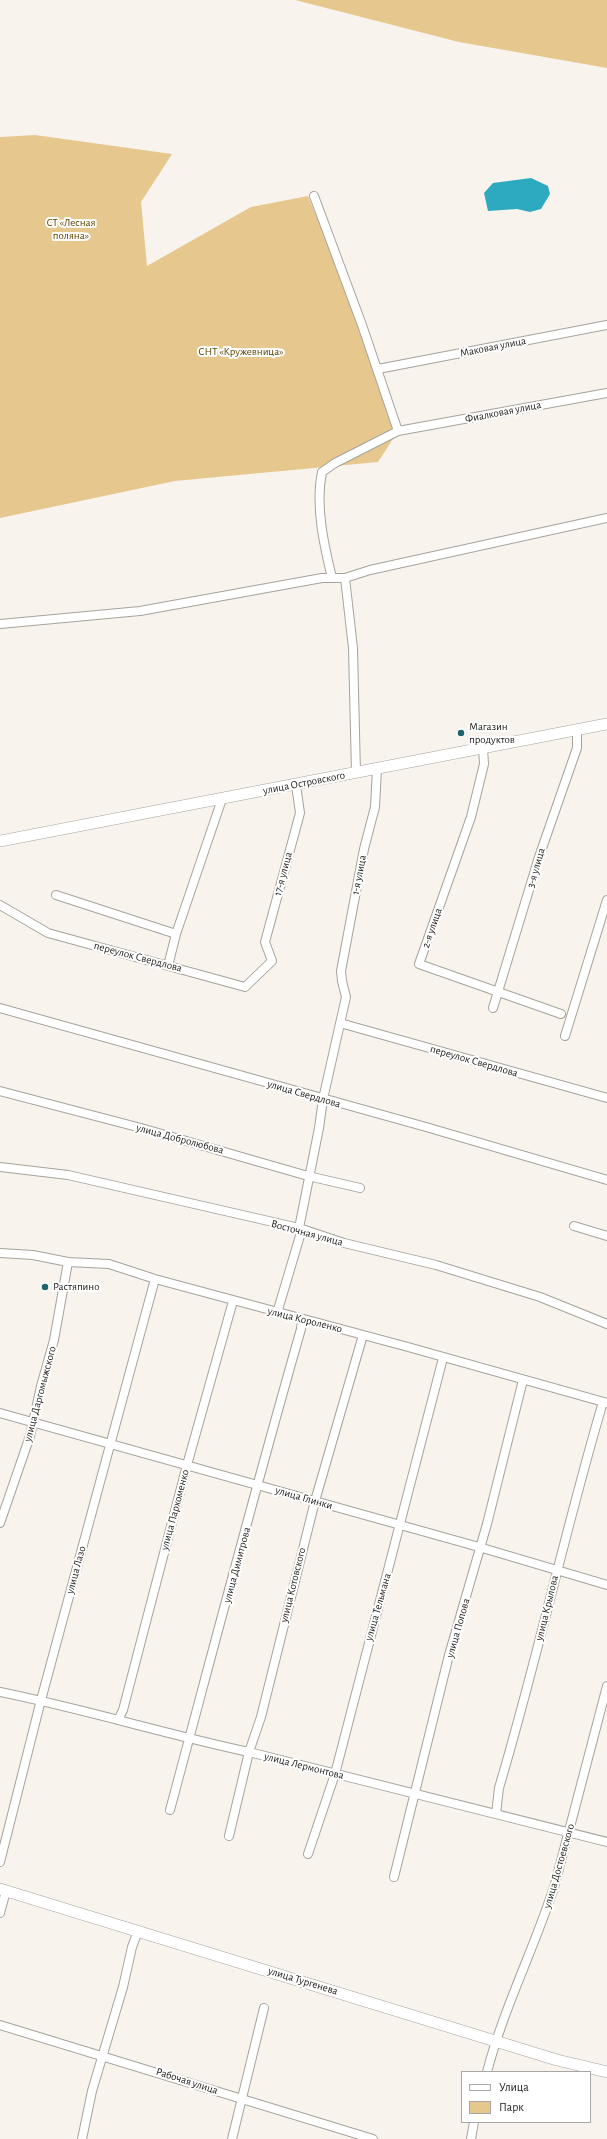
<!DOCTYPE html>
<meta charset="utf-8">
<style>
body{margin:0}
#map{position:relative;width:607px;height:2139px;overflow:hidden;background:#f8f4ed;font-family:"Alegreya Sans",sans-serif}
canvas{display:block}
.legend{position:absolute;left:461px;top:2071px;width:130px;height:52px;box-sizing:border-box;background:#fff;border:1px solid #a7a7a6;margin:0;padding:5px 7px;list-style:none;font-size:12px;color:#242320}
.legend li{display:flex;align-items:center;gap:8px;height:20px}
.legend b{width:20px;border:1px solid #a7a7a6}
</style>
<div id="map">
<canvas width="607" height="2139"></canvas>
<ul class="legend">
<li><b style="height:5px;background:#fff"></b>Улица</li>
<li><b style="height:11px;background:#e6c88e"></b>Парк</li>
</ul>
</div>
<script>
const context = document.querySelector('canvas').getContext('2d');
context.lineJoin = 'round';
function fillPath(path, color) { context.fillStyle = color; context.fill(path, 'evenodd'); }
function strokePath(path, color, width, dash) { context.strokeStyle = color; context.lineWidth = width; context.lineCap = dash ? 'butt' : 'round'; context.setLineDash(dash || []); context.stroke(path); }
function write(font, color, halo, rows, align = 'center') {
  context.font = font + ' "Alegreya Sans",sans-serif'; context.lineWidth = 4; context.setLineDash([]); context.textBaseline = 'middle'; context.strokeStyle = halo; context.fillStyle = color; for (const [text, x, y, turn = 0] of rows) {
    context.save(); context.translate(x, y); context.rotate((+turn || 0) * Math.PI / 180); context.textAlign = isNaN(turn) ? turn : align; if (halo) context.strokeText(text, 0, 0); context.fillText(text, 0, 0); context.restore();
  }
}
const green = new Path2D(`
 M295,0H607V68L459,42Z
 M35,135L172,154L141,202L147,266L251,207L308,196L353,304L398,431L378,462L175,481L0,518V137Z`);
const water = new Path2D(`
 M531,178L548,186L550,194L541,209L530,212L517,209L488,211L484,193L493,183Z`);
const street = new Path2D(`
 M314,196L362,325L398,431
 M378,369L607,325
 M332,578C324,545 315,506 322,472L335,463L398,431L607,393
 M345,578L353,648L356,773
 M0,624L140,611L322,578H345L370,570L607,518
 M483,748L484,764L471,817L419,964L561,1014
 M56,895L176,934
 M0,905L48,933L245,987L272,961L265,942L300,813L296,785
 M168,966L176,934L222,799
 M0,1008L426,1127L607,1180
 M493,1008L539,857L577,748V730
 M340,1023L607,1098
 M565,1036L607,900
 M0,1091L141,1128L308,1176L360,1188
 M0,1167L68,1175L299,1228L344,1243L436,1265L540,1297L607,1324
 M574,1226L607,1236
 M299,1228L319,1128L323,1099L346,997L342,981L341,971L364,849L375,807L377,769
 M0,1253L33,1255L68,1262L109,1264L155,1279L408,1347L607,1403
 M277,1313L302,1229
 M0,1413L479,1547L607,1585
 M0,1523L30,1436L41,1386L54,1340L68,1262
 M0,1692C84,1709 165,1734 249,1752L607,1842
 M118,1720L123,1710L187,1465L233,1301
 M170,1810C213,1650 255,1489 301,1329L302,1320
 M496,1814L499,1788C537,1661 565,1530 603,1402
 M229,1836L249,1752L261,1717L315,1501L363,1335
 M308,1854L335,1774L443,1358
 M0,1862L41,1700L155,1279
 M394,1877L449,1655L487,1524L523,1380
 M0,1913L6,1891
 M0,2025L373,2139
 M487,2072C504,2007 535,1947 555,1884L607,1686
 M82,2139L92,2091L123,1987L132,1947L138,1931
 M232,2139L264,2008
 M471,2139L474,2122`);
const secondary = new Path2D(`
 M0,841L607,724
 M0,1889L557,2060L607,2072`);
const markers = [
 [461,733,4,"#1b6471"],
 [45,1287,4,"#1b6471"]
];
const parkNames = [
 ["СТ «Лесная",71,223],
 ["поляна»",71,236],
 ["СНТ «Кружевница»",241,352]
];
const streetNames = [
 ["Маковая улица",493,347,-11],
 ["Фиалковая улица",503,412,-11],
 ["улица Островского",304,783,-11],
 ["3-я улица",536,868,-74],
 ["17-я улица",283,874,-75],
 ["1-я улица",359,875,-79],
 ["2-я улица",432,928,-71],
 ["переулок Свердлова",138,957,15],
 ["переулок Свердлова",474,1061,16],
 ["улица Свердлова",304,1094,16],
 ["улица Добролюбова",180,1139,15],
 ["Восточная улица",307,1233,15],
 ["улица Короленко",305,1320,14],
 ["улица Даргомыжского",40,1394,-75],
 ["улица Глинки",304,1498,16],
 ["улица Пархоменко",175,1510,-75],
 ["улица Димитрова",237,1565,-75],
 ["улица Лазо",76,1570,-75],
 ["улица Котовского",293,1585,-76],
 ["улица Тельмана",378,1607,-74],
 ["улица Крылова",547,1608,-76],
 ["улица Попова",458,1628,-74],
 ["улица Лермонтова",304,1766,14],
 ["улица Достоевского",559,1866,-74],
 ["улица Тургенева",303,1981,17],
 ["Рабочая улица",187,2081,18]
];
const poiNames = [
 ["Магазин",469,727],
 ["продуктов",469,740],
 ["Растяпино",53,1287]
];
fillPath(green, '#e6c88e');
fillPath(water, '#2eaac0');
strokePath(street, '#a6a39c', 10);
strokePath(secondary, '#a6a39c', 12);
strokePath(street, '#fff', 8);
strokePath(secondary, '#fff', 11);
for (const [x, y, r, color] of markers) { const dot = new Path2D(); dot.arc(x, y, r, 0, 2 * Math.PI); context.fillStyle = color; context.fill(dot); strokePath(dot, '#fff', 1.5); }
write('11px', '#5e4400', '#fff', parkNames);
write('11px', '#242320', '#fff', streetNames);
write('11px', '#242320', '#fff', poiNames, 'left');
</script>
